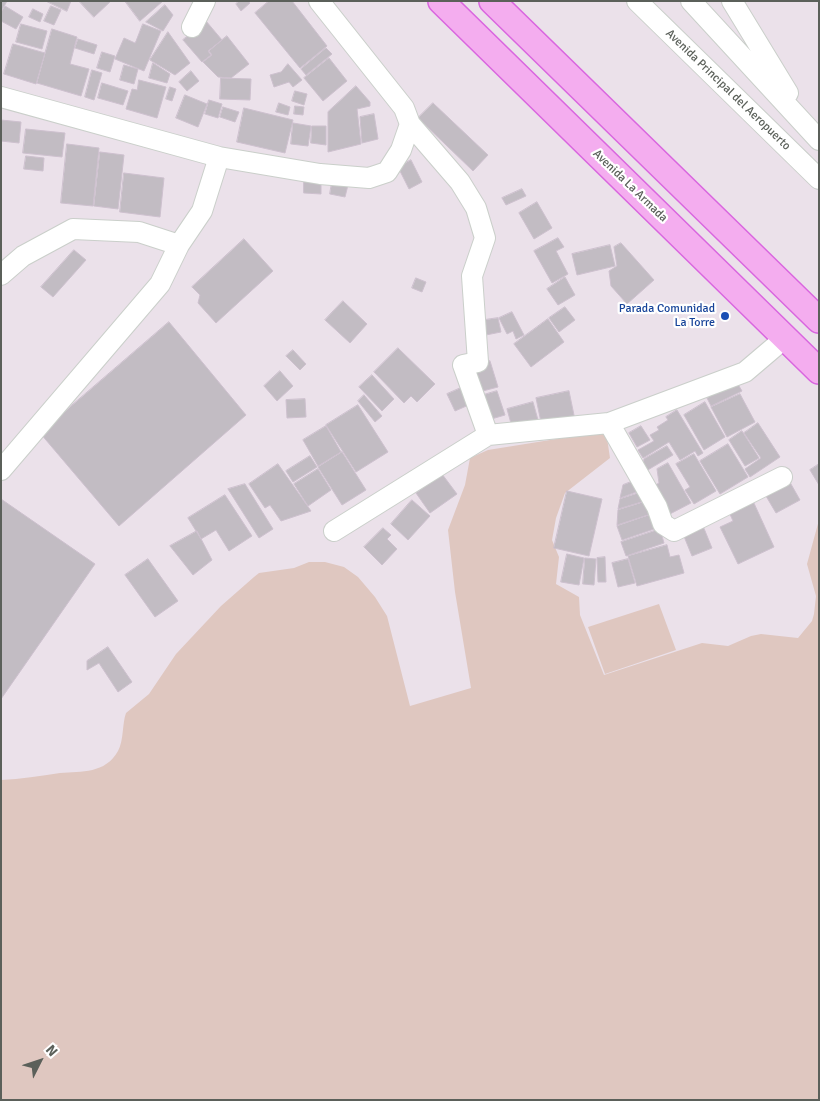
<!DOCTYPE html>
<style>
body{margin:0}
#map{position:relative;width:820px;height:1101px;overflow:hidden;background:#ebe1ea;font-family:Signika,sans-serif}
canvas{display:block}
.frame{position:absolute;inset:0;border:2px solid #5b605a;pointer-events:none}
.north{position:absolute;left:15px;top:1036px;width:50px;height:50px;-webkit-text-stroke:4px #fff;paint-order:stroke;rotate:49deg;font-size:14px;font-weight:700;line-height:20px;text-align:center;color:#5b605a}
.north::after{content:'';display:block;margin:auto;width:18px;height:22px;background:#5b605a;clip-path:polygon(50% 0,100% 100%,50% 72%,0 100%)}
</style>
<div id="map">
<canvas width="820" height="1101"></canvas>
<div class="frame"></div>
<div class="north">N</div>
</div>
<script>
const context = document.querySelector('canvas').getContext('2d');
context.lineJoin = 'round';
function fillPath(path, color) { context.fillStyle = color; context.fill(path, 'evenodd'); }
function strokePath(path, color, width, dash) { context.strokeStyle = color; context.lineWidth = width; context.lineCap = dash ? 'butt' : 'round'; context.setLineDash(dash || []); context.stroke(path); }
function write(font, color, halo, rows, align = 'center') {
  context.font = font + ' Signika,sans-serif'; context.lineWidth = 4.5; context.setLineDash([]); context.textBaseline = 'middle'; context.strokeStyle = halo; context.fillStyle = color; for (const [text, x, y, turn = 0] of rows) {
    context.save(); context.translate(x, y); context.rotate((+turn || 0) * Math.PI / 180); context.textAlign = isNaN(turn) ? turn : align; if (halo) context.strokeText(text, 0, 0); context.fillText(text, 0, 0); context.restore();
  }
}
const green = new Path2D(`
 M606,431L610,458L565,493L556,518L552,540L559,557L556,584L579,597L580,615L604,675L702,643L728,646L751,636L761,634L798,638L812,621L814,614L816,596L807,564L819,520V1100H1V780C21,779 40,776 60,773C82,771 105,774 118,751C124,740 122,724 126,713L149,694L176,654L221,606L254,577L259,573L294,568L309,562H325L344,567L358,577L375,597L387,616L410,706L471,688L455,592L448,530L465,485L470,458L488,450Z
 M659,604L676,650L605,674L588,627Z`);
const building = new Path2D(`
 M1,1H7L1,12Z
 M46,1H71L67,11Z
 M79,1H111L94,17Z
 M125,1H163L140,21Z
 M239,1H248L250,3L241,11L236,4Z
 M269,1H292L327,46L300,68L255,13Z
 M165,5L173,15L163,31L146,22Z
 M5,6L23,17L16,29L1,21V12Z
 M51,6L61,10L54,25L44,21Z
 M33,9L43,14L40,22L29,17Z
 M206,21L222,40L208,51L211,55L202,62L183,40Z
 M21,24L47,31L42,49L16,42Z
 M143,24L161,31L144,71L115,59L124,38L135,43Z
 M52,29L77,37L70,64L89,69L81,96L37,83Z
 M168,32L190,63L175,75L150,60Z
 M227,36L249,64L231,78L218,77L203,62L212,55L209,51Z
 M78,39L97,45L94,54L75,48Z
 M13,44L45,53L36,84L4,74Z
 M326,48L332,54L306,75L301,69Z
 M102,52L115,56L110,72L97,68Z
 M329,58L347,81L323,101L304,78Z
 M153,63L170,74L167,83L149,78Z
 M288,64L302,80L293,87L289,82L274,87L270,75L281,72Z
 M124,65L138,69L134,84L120,80Z
 M92,70L102,73L94,100L85,97Z
 M191,71L199,81L187,91L179,82Z
 M221,78L251,79L250,100L220,99Z
 M139,80L166,87L157,118L126,109L132,89L137,90Z
 M102,83L128,91L123,105L98,98Z
 M356,86L370,102V106L357,109L361,144L328,152V112Z
 M170,87L176,89L172,101L166,99Z
 M295,91L307,94L304,105L292,101Z
 M185,95L207,104L198,127L176,118Z
 M209,100L222,104L218,118L205,114Z
 M279,103L290,107L288,115L276,112Z
 M433,103L488,155L473,171L418,118Z
 M295,106L304,107L303,115L294,114Z
 M223,107L239,112L235,122L220,117Z
 M244,108L293,120L285,153L237,142Z
 M374,114L378,139L362,143L360,117Z
 M1,120L21,122L19,143L1,141Z
 M293,123L311,126L308,146L291,144Z
 M312,126H326V145L311,143Z
 M26,129L65,133L62,157L23,153Z
 M67,144L99,148L93,206L61,203Z
 M100,152L124,155L118,209L94,206Z
 M26,156L44,158L43,171L24,169Z
 M411,160L422,182L409,189L398,167Z
 M124,173L164,178L160,217L120,212Z
 M304,180L321,181V194L304,193Z
 M332,182L348,185L345,197L330,194Z
 M522,189L526,196L506,205L502,198Z
 M537,202L552,228L534,239L519,213Z
 M558,238L564,247L556,251L568,274L552,283L534,251Z
 M244,239L273,271L216,323L198,303L200,295L192,287Z
 M621,243L654,280L627,304L611,286L609,271L617,266L614,247Z
 M610,245L615,266L577,275L572,254Z
 M74,250L86,260L53,297L41,287Z
 M565,277L575,295L558,305L547,289Z
 M416,278L426,282L422,292L412,288Z
 M343,301L367,324L350,343L325,320Z
 M565,307L575,320L559,332L549,318Z
 M512,312L524,335L516,339L513,331L507,334L499,318Z
 M498,318L501,332L481,336L478,321Z
 M548,319L564,342L531,367L514,344Z
 M169,322L246,415L119,526L40,433Z
 M398,348L435,384L417,402L411,396L404,403L374,372Z
 M293,350L306,364L300,370L286,356Z
 M490,361L498,387L479,392L471,367Z
 M280,371L293,386L277,401L264,386Z
 M372,375L394,399L382,411L359,387Z
 M736,381L742,391L711,406L707,398Z
 M463,387L471,404L455,411L447,394Z
 M497,391L505,415L488,420L480,396Z
 M569,391L575,420L542,427L536,398Z
 M740,394L755,422L727,437L711,407Z
 M364,395L382,416L375,422L358,401Z
 M305,399L306,417L287,418L286,400Z
 M533,402L538,420L512,427L507,409Z
 M705,402L725,437L704,450L684,415Z
 M358,405L388,452L356,472L326,425Z
 M677,410L703,453L698,456L695,451L680,460L669,442L643,458L638,450L654,441L650,435L659,430L657,427L668,420L666,417Z
 M758,423L780,457L750,477L745,469L761,458L744,433Z
 M326,426L341,452L318,466L303,440Z
 M641,426L650,440L637,447L629,433Z
 M742,431L759,458L745,466L729,440Z
 M728,444L748,477L720,494L700,461Z
 M667,446L673,455L646,471L643,466L644,459Z
 M342,452L366,490L342,505L318,467Z
 M694,454L716,491L694,504L685,490L690,487L676,464Z
 M310,456L317,467L293,482L286,471Z
 M668,463L691,503L668,515L652,487L659,483L657,469Z
 M278,464L311,511L281,521L270,505L265,508L249,484Z
 M819,464V485L810,470Z
 M318,469L331,490L308,506L294,484Z
 M442,474L457,494L430,513L416,493Z
 M787,477L800,500L776,513L763,491Z
 M639,479L642,490L620,498L623,485Z
 M245,484L273,529L259,538L228,489Z
 M567,491L602,499L589,556L554,548Z
 M645,491L648,500L618,509L620,499Z
 M225,495L252,536L229,551L216,530L201,539L188,518Z
 M1,499L95,564L1,699Z
 M412,500L430,516L408,540L391,524Z
 M650,500L654,513L617,525L618,510Z
 M753,501L774,547L738,564L720,527L733,521L729,512Z
 M655,513L660,527L622,540L617,526Z
 M703,526L712,548L692,556L683,534Z
 M383,528L391,535L387,539L397,549L382,565L364,547Z
 M660,529L664,543L626,556L621,542Z
 M197,531L212,560L193,575L170,546Z
 M667,545L670,557L679,555L684,573L637,586L628,556Z
 M567,554L584,558L579,585L561,582Z
 M605,557L606,582H598L597,558Z
 M585,558L596,559L594,585L583,584Z
 M148,559L178,601L155,617L125,575Z
 M628,559L635,583L618,587L612,563Z
 M108,647L132,682L118,692L99,663L87,670V661Z`);
const minor = new Path2D(`
 M637,1L819,179
 M691,1L819,140
 M732,1L788,93
 M192,27L205,1
 M1,97L219,157L320,174L369,178L387,172L401,150L410,124L404,108L319,1
 M410,124L460,182L476,208L485,238L472,276L478,362L463,365L488,435
 M1,275L23,256L73,229L139,232L179,245
 M609,423L657,507L663,524L674,531L782,477
 M1,470L160,284L179,245L202,211L219,157
 M334,531L488,435L609,423L745,372L785,338`);
const major = new Path2D(`
 M441,1L819,371
 M492,1L819,320`);
const markers = [
 [725,316,5,"#1a4fb4"]
];
const streetNames = [
 ["Avenida Principal del Aeropuerto",728,90,44],
 ["Avenida La Armada",630,186,44]
];
const transitNames = [
 ["Parada Comunidad",715,309],
 ["La Torre",715,323]
];
fillPath(green, '#dfc7c0');
fillPath(building, '#c2bcc3');
strokePath(building, '#cdc0ce', 1);
strokePath(minor, '#cacfca', 22);
strokePath(major, '#d966df', 28);
strokePath(minor, '#fff', 20);
strokePath(major, '#f4adef', 25);
for (const [x, y, r, color] of markers) { const dot = new Path2D(); dot.arc(x, y, r, 0, 2 * Math.PI); context.fillStyle = color; context.fill(dot); strokePath(dot, '#fff', 2); }
write('12px', '#5b605a', '#fff', streetNames);
write('12px', '#164399', '#fff', transitNames, 'right');
</script>
